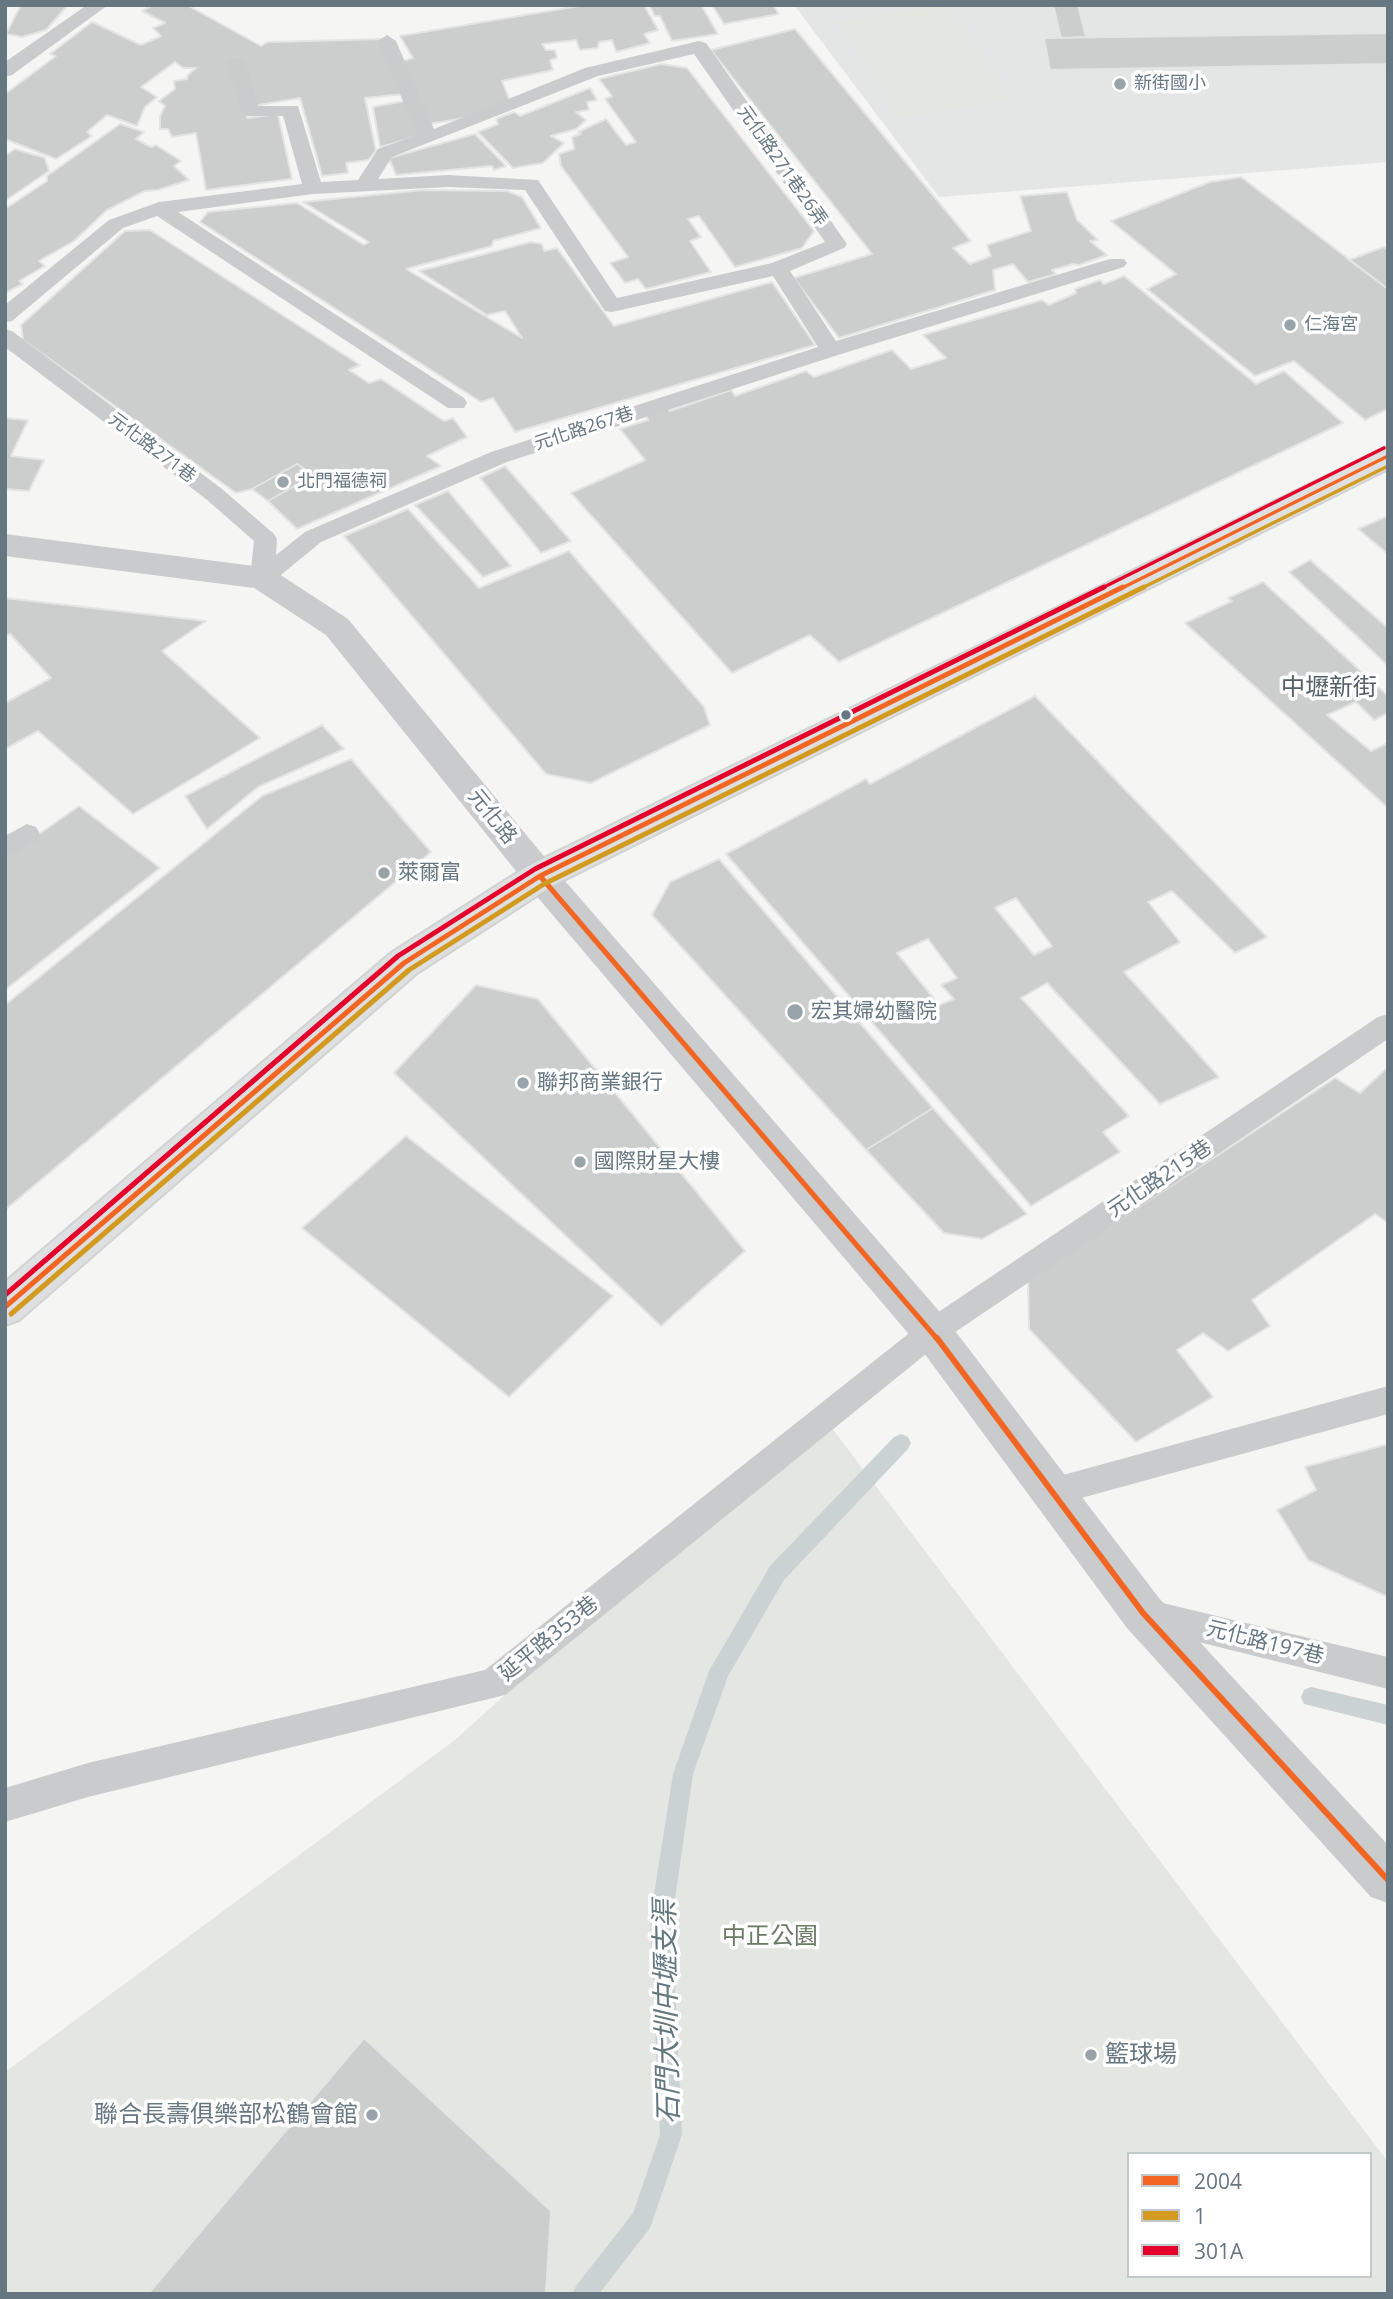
<!DOCTYPE html>
<meta charset="utf-8">
<style>
body{margin:0}
#map{position:relative;width:1393px;height:2299px;overflow:hidden;background:#f5f5f4;font-family:"Open Sans",sans-serif}
canvas{display:block}
.frame{position:absolute;inset:0;border:7px solid #677782;pointer-events:none}
.legend{position:absolute;left:1127px;top:2152px;width:245px;height:126px;box-sizing:border-box;background:#fff;border:2px solid #c2c9cd;margin:0;padding:9px 12px;list-style:none;font-size:21px;color:#677782}
.legend li{display:flex;align-items:center;gap:14px;height:35px}
.legend b{width:35px;border:2px solid #c2c9cd}
</style>
<div id="map">
<canvas width="1393" height="2299"></canvas>
<div class="frame"></div>
<ul class="legend">
<li><b style="height:9px;background:#f26522"></b>2004</li>
<li><b style="height:9px;background:#d39a20"></b>1</li>
<li><b style="height:9px;background:#e4002b"></b>301A</li>
</ul>
</div>
<script>
const context = document.querySelector('canvas').getContext('2d');
context.lineJoin = 'round';
function fillPath(path, color) { context.fillStyle = color; context.fill(path, 'evenodd'); }
function strokePath(path, color, width, dash) { context.strokeStyle = color; context.lineWidth = width; context.lineCap = dash ? 'butt' : 'round'; context.setLineDash(dash || []); context.stroke(path); }
function write(font, color, halo, rows, align = 'center') {
  context.font = font + ' "Open Sans","Noto Sans TC",sans-serif'; context.lineWidth = 7; context.setLineDash([]); context.textBaseline = 'middle'; context.strokeStyle = halo; context.fillStyle = color; for (const [text, x, y, turn = 0] of rows) {
    context.save(); context.translate(x, y); context.rotate((+turn || 0) * Math.PI / 180); context.textAlign = isNaN(turn) ? turn : align; if (halo) context.strokeText(text, 0, 0); context.fillText(text, 0, 0); context.restore();
  }
}
const built = new Path2D(`
 M794,5H1388V162L939,197Z`);
const green = new Path2D(`
 M948,5L1010,99L899,118L841,22Z
 M819,1411L1388,2162V2294H5V2072L455,1740ZM1129,2154H1370V2276H1129Z`);
const stream = new Path2D(`
 M901,1434L908,1437L911,1443L908,1449L784,1580L728,1676L693,1774L672,1920L682,2135L650,2228L599,2294H572L576,2286L633,2213L660,2135L650,1920L673,1774L709,1671L770,1566L894,1437Z
 M1311,1687L1388,1705V1725L1304,1704L1301,1697L1304,1690Z`);
const building = new Path2D(`
 M21,5H68L46,30L22,37L6,34Z
 M153,5H187L261,46L268,42L384,39L404,94L365,98L376,151L368,160L346,163L348,173L322,176L300,98L253,106L232,60L247,118L278,114L292,179L206,190L196,133L172,137L168,129H160V116L165,106L159,101L175,89L174,81L187,79L188,75L196,68H183L175,62L141,87L157,97L145,107L137,126L107,115L87,132L92,136L56,159L5,139V94L56,56L50,54L92,22L141,45L161,36L153,28L165,23L142,11Z
 M585,5H644L658,30L644,34L650,43L616,52L612,40L599,42L598,48L580,50L576,40L542,44L546,50H555L557,58L550,60L553,70L502,81L510,101L465,118L428,124L402,61L413,58L400,36Z
 M649,5H701L718,34L672,41L660,16H655Z
 M712,5H773L779,14L724,24Z
 M1053,5H1078L1086,37L1061,38Z
 M795,29L971,241L953,248L970,264L991,256L987,245L1031,231L1020,196L1067,192L1077,220L1098,240L1090,241L1107,255L1079,265L1073,264L1052,270L1056,274L1028,282L1013,264L993,270L995,290L839,338L794,278L872,254L711,50Z
 M1388,33V64L1050,70L1044,38Z
 M661,64L687,68L814,231L802,248L735,267L699,216L688,219L701,237L690,241L711,272L646,289L638,279L625,283L610,263L628,257L561,166L559,154L574,149L572,137L581,134L578,132L606,119L626,145L636,142L605,99L612,96L599,79Z
 M590,88L597,100L587,102L589,110L576,112L586,120L576,129L551,136L564,143L543,163L513,168L478,132L498,124L496,119L514,112L520,116Z
 M405,101L419,136L380,147L373,107Z
 M120,124L144,132L136,139L151,147L156,145L181,161L174,166L189,180L158,190L145,191L107,210L74,241L39,261L45,266L19,281L23,284L5,293V209L47,181V176Z
 M475,134L506,166L494,170L492,166L396,175L389,158Z
 M15,149L45,158L49,171L5,201V156Z
 M1241,177L1388,289V409L1365,420L1294,361L1255,376L1147,289L1176,274L1111,221L1210,182Z
 M423,190L507,191L522,197L541,228L493,241L492,246L406,269L522,338L505,311L487,315L419,271L531,242L542,244L544,251L557,248L614,326L772,282L815,345L515,432L493,398L481,402L200,222L208,212L297,203L364,245L369,242L303,202Z
 M150,230L360,365L349,370L369,383L381,379L444,421L453,418L467,437L427,456L441,466L297,529L268,501L314,475L297,464L252,489L236,493L23,340L21,325L125,231Z
 M1384,247L1388,249V289L1349,260Z
 M1124,276L1256,384L1284,371L1343,423L839,662L810,635L732,673L571,493L645,460L620,429L648,420L646,415L666,407L670,411L731,390L735,396L806,371L814,377L892,350L911,369L946,358L923,335L1042,300L1049,305L1076,293L1075,289L1100,280L1104,284Z
 M5,418L28,420L11,456L44,460L29,491L5,489Z
 M297,464L314,475L268,501L252,489Z
 M505,466L571,541L541,553L480,478Z
 M448,491L511,566L483,577L415,505Z
 M408,509L479,588L569,551L704,707L710,725L591,783L546,774L344,536Z
 M1388,516V554L1358,529Z
 M1310,560L1388,628V666L1289,572Z
 M1263,582L1388,696V713L1374,720L1356,702L1327,715L1371,751L1388,743V808L1185,623L1232,601L1228,598Z
 M5,598L206,621L162,651L260,738L133,814L38,731L5,749V703L51,678L10,634L5,636Z
 M1035,696L1267,937L1235,953L1172,891L1148,902L1180,942L1124,972L1219,1077L1160,1104L1047,983L1021,998L1129,1116L1103,1132L1120,1152L1031,1206L726,854L866,779L870,784ZM1016,898L1052,946L1034,955L995,908ZM928,939L957,978L941,985L954,999L939,1005L897,953Z
 M322,725L344,749L258,787L207,829L185,796Z
 M351,759L431,852L5,1210V1005L262,796Z
 M79,806L160,868L5,990V858Z
 M719,859L933,1108L866,1150L652,915L670,882Z
 M476,985L538,999L745,1251L661,1326L394,1073Z
 M1388,1067V1223L1375,1214L1252,1300L1270,1326L1228,1351L1203,1333L1177,1350L1213,1397L1136,1442L1029,1329L1028,1280L1335,1078L1360,1093Z
 M933,1108L1027,1214L982,1239L944,1233L866,1150Z
 M406,1136L613,1296L509,1397L302,1228Z
 M1388,1444V1597L1308,1560L1277,1510L1316,1490L1305,1467Z
 M364,2038L551,2211L546,2294H148Z`);
const service = new Path2D(`
 M87,5H108L12,75L5,77V62Z
 M387,35L396,41L434,129L585,68L699,41L706,43L847,244L844,248L790,271L836,341L1110,259H1124L1127,263L1124,267L838,355L507,462L321,542L270,584L262,586L254,584L250,578L254,541L206,499L5,347V329L12,331L222,489L274,534L277,539L276,555L305,532L491,452L818,347L773,276L612,312L605,311L525,190L448,187L313,194L178,212L464,398L467,403L464,408H448L157,216L123,228L12,321L5,322V305L109,220L159,202L302,184L283,116H243L227,62L229,58H243L245,62L258,106H298L321,182L358,180L378,149L417,135L378,41ZM694,54L825,242L772,263L617,298L538,180L448,175L378,179L392,157L598,76Z
 M27,824L36,827L40,834L36,841L5,859V836Z
 M1388,1014V1039L942,1341L505,1695L88,1797L5,1822V1788L88,1763L485,1670L922,1323L1378,1017Z
 M1388,1386V1414L1052,1506L1041,1502L1037,1492L1041,1482L1052,1478Z
 M1146,1599L1388,1657V1689L1146,1629L1135,1625L1130,1614L1135,1603Z`);
const minor = new Path2D(`
 M5,534L262,567L273,570L348,619L552,866L946,1319L1159,1598L1388,1845V1903L1371,1897L1127,1628L918,1345L528,886L326,635L254,588L5,556Z`);
const secondary = new Path2D(`
 M1388,446V469L552,886L417,973L19,1320L5,1325V1282L391,953L528,866Z`);
const bus1Far2 = new Path2D(`
 M1120,589L1388,456`);
const bus1Far1 = new Path2D(`
 M540,876L938,1340
 M5,1307L404,963L540,876L1123,587`);
const bus1 = new Path2D(`
 M937,1338L1143,1613L1388,1880`);
const bus2Far1 = new Path2D(`
 M1140,589L1388,466`);
const bus2 = new Path2D(`
 M11,1314L409,970L544,884L1144,587`);
const bus3Far1 = new Path2D(`
 M1100,589L1384,448`);
const bus3 = new Path2D(`
 M5,1295L398,956L535,869L1104,587`);
const markers = [
 [1120,84,7,"#99a3aa"],
 [1290,325,7,"#99a3aa"],
 [283,482,7,"#99a3aa"],
 [846,715,6,"#677782"],
 [384,873,7,"#99a3aa"],
 [795,1012,9,"#99a3aa"],
 [523,1083,7,"#99a3aa"],
 [580,1162,7,"#99a3aa"],
 [1091,2055,7,"#99a3aa"],
 [372,2115,7,"#99a3aa"]
];
const farPoinames = [
 ["新街國小",1134,84],
 ["仁海宮",1304,325],
 ["北門福德祠",297,482]
];
const farStreetnames = [
 ["元化路271巷26弄",782,166,55],
 ["元化路267巷",584,429,-18],
 ["元化路271巷",152,448,37]
];
const streetNames = [
 ["元化路",492,817,51],
 ["元化路215巷",1160,1179,-34],
 ["延平路353巷",549,1639,-39],
 ["元化路197巷",1265,1643,14]
];
const poiNames = [
 ["萊爾富",398,873],
 ["宏其婦幼醫院",811,1012],
 ["聯邦商業銀行",537,1083],
 ["國際財星大樓",594,1162]
];
const quarterNames = [
 ["中壢新街",1329,688]
];
const nearParknames = [
 ["中正公園",770,1937]
];
const nearPoinames = [
 ["籃球場",1105,2055],
 ["聯合長壽俱樂部松鶴會館",358,2115,"right"]
];
const nearWaternames = [
 ["石門大圳中壢支渠",668,2012,-91]
];
fillPath(built, '#e4e5e5');
fillPath(green, '#e4e7e1');
fillPath(stream, '#cbd2d4');
fillPath(building, '#cccece');
strokePath(building, '#e4e4e4', 2);
strokePath(secondary, '#d1d2d2', 4);
fillPath(service, '#cacbcc');
fillPath(minor, '#cacbcc');
fillPath(secondary, '#dedfe0');
strokePath(bus1Far2, '#f26522', 3.5);
strokePath(bus1Far1, '#f26522', 5);
strokePath(bus1, '#f26522', 6);
strokePath(bus2Far1, '#d39a20', 3.5);
strokePath(bus2, '#d39a20', 5);
strokePath(bus3Far1, '#e4002b', 3.5);
strokePath(bus3, '#e4002b', 5);
for (const [x, y, r, color] of markers) { const dot = new Path2D(); dot.arc(x, y, r, 0, 2 * Math.PI); context.fillStyle = color; context.fill(dot); strokePath(dot, '#fff', 2.5); }
write('18px', '#677782', '#fff', farPoinames, 'left');
write('18px', '#677782', '#fff', farStreetnames);
write('21px', '#677782', '#fff', streetNames);
write('21px', '#677782', '#fff', poiNames, 'left');
write('24px', '#546068', '#fff', quarterNames);
write('24px', '#6a7a65', '#fff', nearParknames);
write('24px', '#677782', '#fff', nearPoinames, 'left');
write('italic 28px', '#63777f', '#fff', nearWaternames);
</script>
